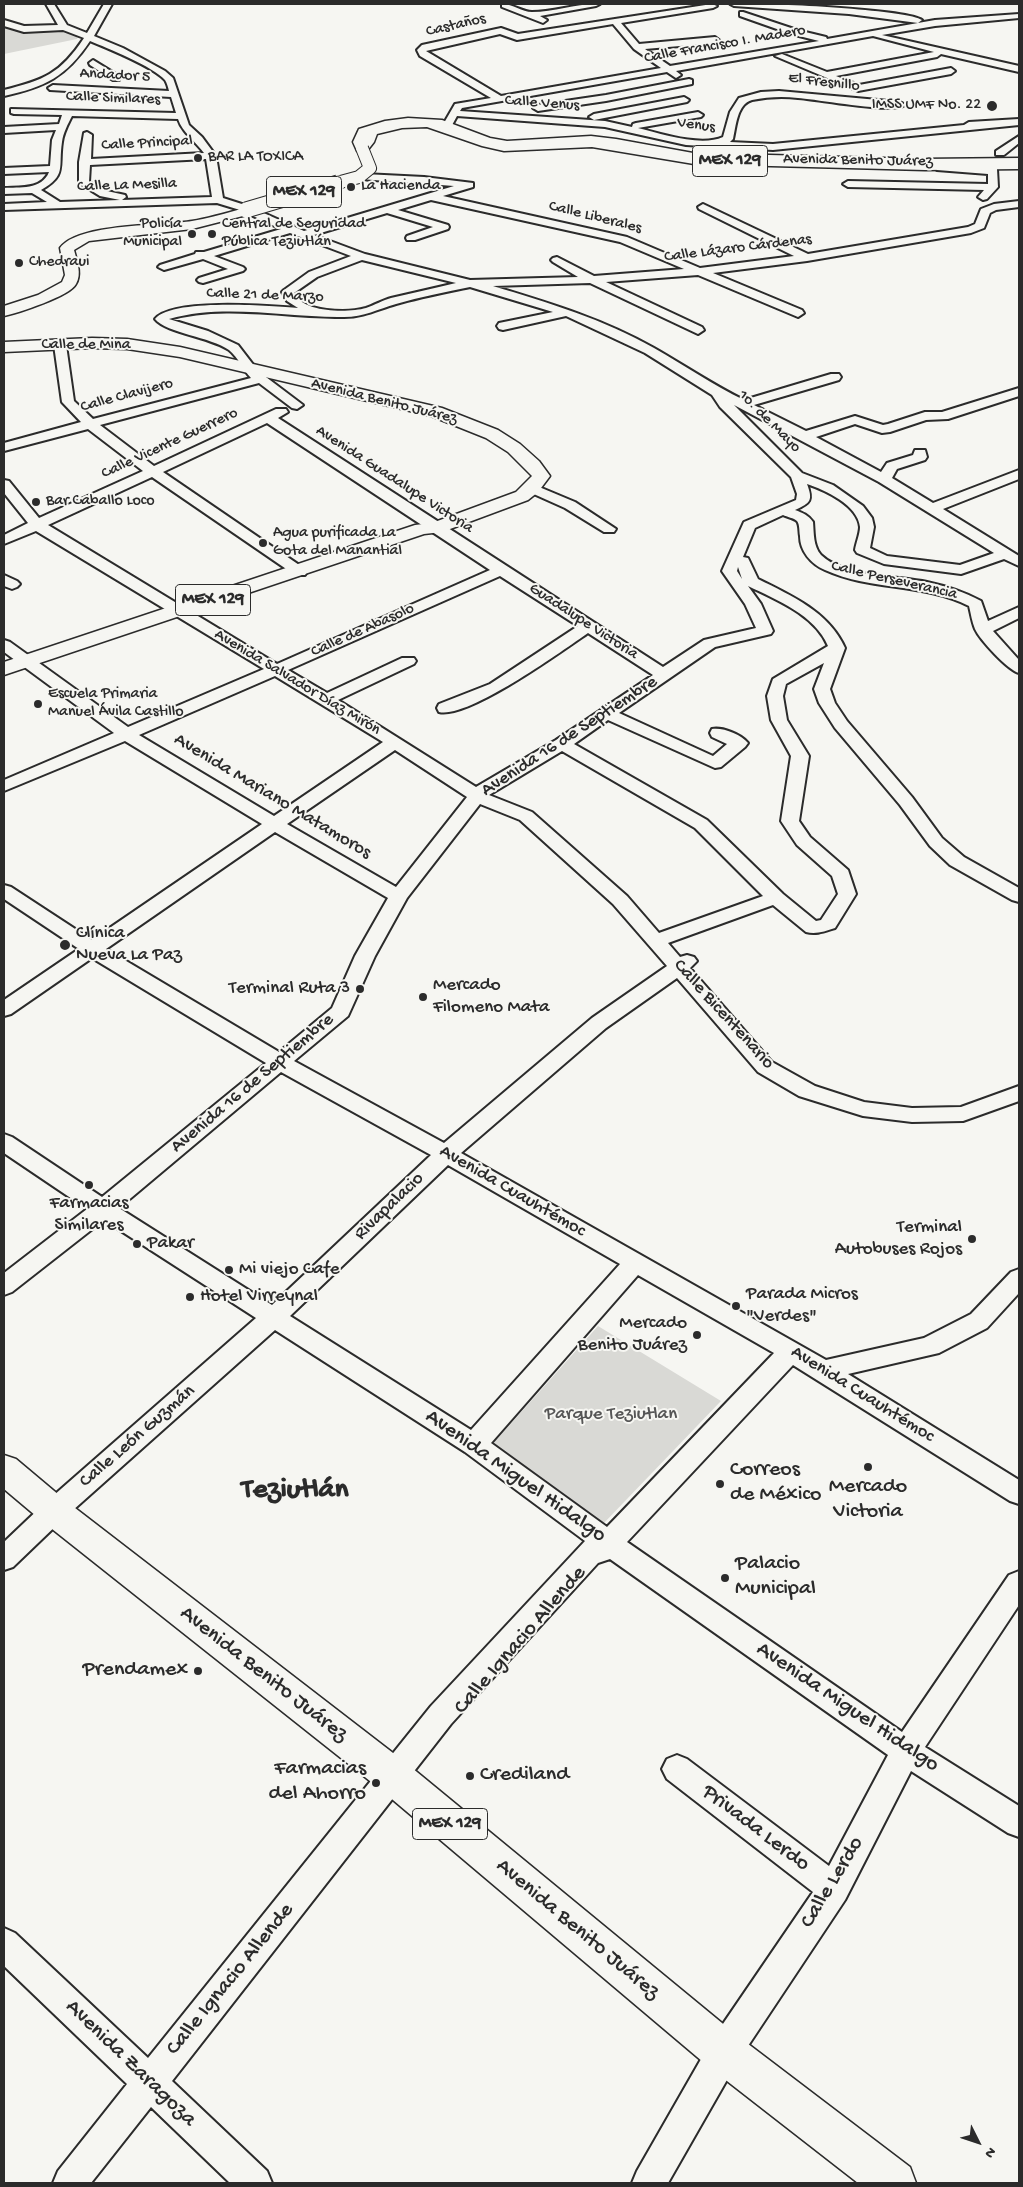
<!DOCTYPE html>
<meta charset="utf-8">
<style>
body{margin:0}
#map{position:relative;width:1023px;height:2187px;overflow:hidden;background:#f6f6f2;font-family:"Gochi Hand",sans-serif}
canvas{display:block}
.frame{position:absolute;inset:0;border:5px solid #2b2b2b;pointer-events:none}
.north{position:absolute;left:953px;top:2117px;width:50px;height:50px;-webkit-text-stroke:4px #f6f6f2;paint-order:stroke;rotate:131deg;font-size:14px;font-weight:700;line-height:20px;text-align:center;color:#2b2b2b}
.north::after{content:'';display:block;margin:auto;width:18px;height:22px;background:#2b2b2b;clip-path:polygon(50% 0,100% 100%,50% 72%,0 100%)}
</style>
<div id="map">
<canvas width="1023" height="2187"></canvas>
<div class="frame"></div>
<div class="north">N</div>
</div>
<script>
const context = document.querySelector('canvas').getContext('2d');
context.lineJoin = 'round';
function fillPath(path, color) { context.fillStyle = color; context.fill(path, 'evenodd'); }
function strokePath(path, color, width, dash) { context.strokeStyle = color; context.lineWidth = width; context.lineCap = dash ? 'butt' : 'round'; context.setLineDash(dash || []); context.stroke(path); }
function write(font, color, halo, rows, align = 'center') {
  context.font = font + ' "Gochi Hand",sans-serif'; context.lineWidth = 4; context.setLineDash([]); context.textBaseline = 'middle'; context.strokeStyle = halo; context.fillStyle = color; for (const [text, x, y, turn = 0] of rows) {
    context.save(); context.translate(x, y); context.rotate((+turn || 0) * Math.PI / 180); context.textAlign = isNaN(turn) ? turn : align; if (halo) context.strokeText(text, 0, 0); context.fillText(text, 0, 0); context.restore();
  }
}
const green = new Path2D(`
 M4,25C30,34 52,27 78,35L77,39L4,54Z
 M598,1326L721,1401L604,1523L490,1447Z`);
const minor = new Path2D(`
 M46,4H54L67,25L87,33L104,4H112L94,36L123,48L165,71L173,78L189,125L202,137L216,156L223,198L248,206L304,231L454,186L360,179V175L364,174L424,177L473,183V187L443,196L627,237L700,268L794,256L699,209L698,207L703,204L808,254L968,227L975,224L981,209L994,204L1019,201V207L996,210L990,213L984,228L971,233L807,261L713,273L802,310L804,313L798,317L698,275L606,282L702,327L704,330L698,334L590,283L493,286C549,303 603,319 654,348C684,365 713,385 744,400L831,374H839L841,377L839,380L754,405L806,431L855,416L883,425L888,424L925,412H942L1019,388V396L948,419L926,420L890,432L882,433L855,424L816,437L881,472L887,463L913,455L915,450H925L927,457L925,460L897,469L892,478L933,503L1019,470V479L943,509L1019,556V566L1004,559L961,574L884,564L857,553L855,550C856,543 860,534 860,527C858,505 825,490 807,484C813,500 811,503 795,510C803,513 808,515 813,522C814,533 813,546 821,555C843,577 898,576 927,582C946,586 964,592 981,601L988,621L1019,607V618L993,631L1019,660V673C1008,670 980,640 975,629C972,622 971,614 969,606C924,583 871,591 825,570C811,564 800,551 800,536C799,531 800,525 797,521C794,518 787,517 783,515L755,528L743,557L748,558L758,579C792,596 829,612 845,648L830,689L835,703L847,721L912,797L942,838L964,857L1019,888V902L1012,900L950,865L930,846L900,805L835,728L819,703L814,689L824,663L786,684L783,696L787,720L809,756L799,821L810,837L848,870L856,894L835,928C825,931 816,935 806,932L773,905L668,943L680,957L687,955L694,957L697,961L690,968L772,1062L815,1086L864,1102L912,1108L961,1107L1019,1086V1101L963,1121L912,1122L863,1116L799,1096L758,1072L677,978L606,1028L461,1153L826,1360L924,1338L971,1314L1011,1272L1019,1269V1293L987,1328L939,1353L848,1374L1019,1480V1504L1010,1501L793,1365L627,1542L902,1732L1009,1575L1019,1571V1605L925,1747L1019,1806V1837L1008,1833L911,1771L845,1900L736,2064L668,2183H632L637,2171L712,2040L813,1892L667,1779L662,1769L667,1759L677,1755L687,1759L829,1866L888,1755L610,1559L598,1563L451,1724L172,2081L267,2171L272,2183H230L151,2107L91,2183H53L58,2171L127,2084L4,1966V1928L15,1933L148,2058L431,1706L585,1541L465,1452L275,1330L63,1519L13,1567L4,1570V1542L45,1503L256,1318L104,1220L12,1292L4,1295V1273L87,1209L4,1153V1134L12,1137L102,1197L266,1063L92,958L11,1014L4,1016V1000L79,949L4,899V885L11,887L92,940L262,824L125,741L4,791V780L114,733L4,652V640L10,642L128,727L264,669L36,531L4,544V535L28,523L4,493V480L9,481L39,518L143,471L88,429L4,451V443L81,422L62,402L54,345L56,342H64L66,345L74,401L93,419L251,378C243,370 238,357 229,350C211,337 166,333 155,319C172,298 270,306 298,308L287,301L282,292L284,290L309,272L351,256L290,233L214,256L243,267L245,269L243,271L203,283L199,282L197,280L199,278L228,269L203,259L164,270L158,267L160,265L195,254L196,252H204L281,229L240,210L217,203L4,210V204L47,202L32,193L4,194V188C19,187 42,190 49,172L4,174V168L50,166L52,140L56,130L4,133V127L59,124L62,115L14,114L11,113V109L176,113L171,97L50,90L48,88L53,85L169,91C168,87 167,83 165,80C154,67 107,48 90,41C66,77 45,87 4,96V90C44,80 60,74 84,38L63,30L24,32L4,26V20L24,26L58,25ZM72,116L178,119C182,132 196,142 204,153L91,159L92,135L87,132L84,133L79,162V183L100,196L120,200L60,202L41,190C67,175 58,168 62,142C63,133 68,124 72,116ZM206,159L212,197L122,200L126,197L125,195L107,191L89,182L90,165ZM431,200L620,242L684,269L594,276L557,257L553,258L551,260L553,262L578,277L470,280L365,254L314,235L387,213L433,227L407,236L406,238L407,240H415L448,229L449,227L448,225L398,210ZM362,260L456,283C435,288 413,293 391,298C383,300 375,305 366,308C348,313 303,313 294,293L317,277ZM470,287L553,312L499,323L497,326L499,329L503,330L566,316L645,353L712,395L720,407L791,477L797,494L796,500L744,522L722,571L745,604L756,628L704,640L663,667L278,418L288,412L286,409H276L154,466L100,425L259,383L292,408L297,409L303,405L258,371L238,345L208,331L169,319C226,303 287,318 344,317C364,317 378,309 396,304C420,297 446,292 470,287ZM734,405L879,482L994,553L960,565L887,556L870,548L874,527L872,518L863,506L833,485L802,473ZM267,423L490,570L277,664L48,525L152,477L295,575H305L307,572L305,569L163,472ZM738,567L742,579L737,571ZM500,576L578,626L490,684L439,704L437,708L439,712C468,719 562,651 588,633L653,675L556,740L476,787L338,700L414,664L416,661L414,658H402L327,693L288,670ZM748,586C777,600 815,615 828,646L773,679L767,696L771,720L791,756L781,821L797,845L832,876L838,894L821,920L816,921L783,894L707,820L574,744L608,720L715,768L721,767L745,747L748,743C741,734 722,727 712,729L710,733L712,737L727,744L713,756L619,713L715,647L771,634L773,631L761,604ZM275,676L383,742L274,816L139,735ZM395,750L467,797L396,887L287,824ZM562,751L695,828L763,896L659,933L627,896L532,812L489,795ZM480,804L520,820L613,904L667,966L592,1018L444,1143L294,1061L348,1016L375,956L407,898ZM275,832L388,898L355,956L332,1008L279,1052L106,949ZM281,1072L431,1155L272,1305L119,1208ZM448,1165L620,1264L471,1430L290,1316ZM638,1275L774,1353L607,1527L491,1443Z
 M502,4C513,4 522,12 532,12C555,12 577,3 600,4L596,6L540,16L547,20L543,23L502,7Z
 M712,4L717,6L713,8L621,23L639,44L715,37L719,40L715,43L645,49L670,66L819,41L791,34L740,16V12H743L797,30L826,37L827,39L935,20L1019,14V18L935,26L882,35L1019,66V72L941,54L937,57L836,76L859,85L951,68L955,71L951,74L858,91L775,56L782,54L827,72L934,52L873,36L676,71L681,75L676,78L667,72L462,108L460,111L605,121L632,127L633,124L636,123L698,112L703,115L701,117L638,128C662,134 701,147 723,137L730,112L739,98L761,92L779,91L900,102L905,105C894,114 816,99 798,98C782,96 767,97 752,100C737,104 736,126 733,139L730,142L773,144L964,125L969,122L1019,119V125L773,150L686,145L605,127L457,116L451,127L443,131L438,128L444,123L455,104L491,98L420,56L417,50L422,45L501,28L518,34ZM613,24L634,49L661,68L501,96L426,51L500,34L517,40Z
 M730,4C755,2 908,9 922,20L918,23L849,14L734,6Z
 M93,60L119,76V80H113L90,65L89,63Z
 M689,79L692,80V84L606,101L538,111L533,108L538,105L606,95Z
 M684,97L689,100L687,102L594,120L589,117L594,114Z
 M1019,136V143L1004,155H996V151Z
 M941,165L997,169L998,187L987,199L983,200L978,197L984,190L848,187L843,184L848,181L988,184V174L937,170L936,168Z
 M532,484L575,502L616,529L614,532H604L565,508L527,491L525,488Z
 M4,575L17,581L20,584L17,587L12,589L4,586Z`);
const major = new Path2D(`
 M408,118L442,120L490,138L507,141L591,136L616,139L693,153L923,159L1019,158V169L925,170L694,164L592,147L504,151L482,146L427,127L402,128L377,134L374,142L367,151H357L353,142L359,129L385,121Z
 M277,199L282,200L284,203L282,206L192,229L89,241L74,250C77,261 82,274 76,284C70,296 18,313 4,316V306L38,295L62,282L65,275L60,248C78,223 162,226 192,221C221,216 249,206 277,199Z
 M92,338L127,339L180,347L442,408L498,430L520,444L539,461L550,476L538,492L528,500L442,532L424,534L4,675V662L415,525L432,523L516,492L532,476L508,452L486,438L431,416L180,357L127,349L92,348L4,352V342Z
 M4,1455L16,1459L66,1501L406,1763L739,2037L910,2167L916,2183H858L709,2067L380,1789L42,1521L4,1489Z`);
const majorBridgeFar1 = new Path2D(`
 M333,184L359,177L370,168L362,148`);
const majorBridge = new Path2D(`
 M246,210L338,183`);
const markers = [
 [992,106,6,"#2b2b2b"],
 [198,158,5,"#2b2b2b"],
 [351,187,5,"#2b2b2b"],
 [192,234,5,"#2b2b2b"],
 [212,234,5,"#2b2b2b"],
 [19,263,5,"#2b2b2b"],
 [36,502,5,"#2b2b2b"],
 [263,543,5,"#2b2b2b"],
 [38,704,5,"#2b2b2b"],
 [65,945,6,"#2b2b2b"],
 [360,989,5,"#2b2b2b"],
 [423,997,5,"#2b2b2b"],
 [89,1185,5,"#2b2b2b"],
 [972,1239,5,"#2b2b2b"],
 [137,1244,5,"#2b2b2b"],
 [229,1270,5,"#2b2b2b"],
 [190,1297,5,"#2b2b2b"],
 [736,1306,5,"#2b2b2b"],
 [697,1335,5,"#2b2b2b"],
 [868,1467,5,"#2b2b2b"],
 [720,1484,5,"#2b2b2b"],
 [725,1578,5,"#2b2b2b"],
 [198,1671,5,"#2b2b2b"],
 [470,1776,5,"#2b2b2b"],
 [376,1783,5,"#2b2b2b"]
];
const farStreetnames = [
 ["Castaños",456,26,-13],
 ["Calle Francisco I. Madero",725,45,-10],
 ["Andador 5",115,76,3],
 ["El Fresnillo",824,83,7],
 ["Calle Similares",113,99,2],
 ["Calle Venus",542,104,4],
 ["Venus",696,126,8],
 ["Calle Principal",147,144,-3],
 ["Avenida Benito Juárez",858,161,1],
 ["Calle La Mesilla",127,186,-2],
 ["Calle Liberales",595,218,14],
 ["Calle Lázaro Cárdenas",738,249,-7],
 ["Calle 21 de Marzo",265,296,2],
 ["Calle de Mina",86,346],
 ["Calle Clavijero",127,396,-15],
 ["Avenida Benito Juárez",384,402,14],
 ["1o. de Mayo",769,422,45],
 ["Calle Vicente Guerrero",170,444,-25],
 ["Avenida Guadalupe Victoria",394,480,33],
 ["Calle Perseverancia",894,581,13],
 ["Guadalupe Victoria",583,622,33],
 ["Calle de Abasolo",363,631,-24],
 ["Avenida Salvador Díaz Mirón",297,683,31]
];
const farPoinames = [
 ["IMSS UMF No. 22",981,106,"right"],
 ["BAR LA TOXICA",208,158],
 ["La Hacienda",361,187],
 ["Policía",182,225,"right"],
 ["Municipal",182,243,"right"],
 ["Central de Seguridad",222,225],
 ["Pública Teziutlán",222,243],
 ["Chedraui",29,263],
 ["Bar Caballo Loco",46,502],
 ["Agua purificada La",273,534],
 ["Gota del Manantial",273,552],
 ["Escuela Primaria",48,695],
 ["Manuel Ávila Castillo",48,713]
];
const shields = [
 [730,161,75],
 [304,192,75],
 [213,600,75],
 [450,1824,75]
];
const shieldNames = [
 ["MEX 129",730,161],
 ["MEX 129",304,192],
 ["MEX 129",213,600],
 ["MEX 129",450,1824]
];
const streetNames = [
 ["Avenida 16 de Septiembre",570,737,-33],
 ["Avenida Mariano Matamoros",272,797,31],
 ["Calle Bicentenario",723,1015,48],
 ["Avenida 16 de Septiembre",253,1084,-40],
 ["Avenida Cuauhtémoc",512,1192,30],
 ["Rivapalacio",390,1207,-44],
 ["Avenida Cuauhtémoc",862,1395,32],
 ["Calle León Guzmán",138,1437,-41]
];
const poiNames = [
 ["Clínica",76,934],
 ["Nueva La Paz",76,956],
 ["Mercado",433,986],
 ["Filomeno Mata",433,1008],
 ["Terminal Ruta 3",350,989,"right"],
 ["Farmacias",89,1204,"center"],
 ["Similares",89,1226,"center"],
 ["Terminal",962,1228,"right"],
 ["Autobuses Rojos",962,1250,"right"],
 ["Pakar",147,1244],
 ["Mi viejo Cafe",239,1270],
 ["Parada Micros",746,1295],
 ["\"Verdes\"",746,1317],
 ["Hotel Virreynal",200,1297],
 ["Mercado",687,1324,"right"],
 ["Benito Juárez",687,1346,"right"]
];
const parkNames = [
 ["Parque Teziutlan",611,1415]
];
const nearPoinames = [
 ["Correos",730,1471],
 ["de México",730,1496],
 ["Mercado",868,1488,"center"],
 ["Victoria",868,1513,"center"],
 ["Palacio",735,1565],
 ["Municipal",735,1590],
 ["Prendamex",188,1671,"right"],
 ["Farmacias",366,1770,"right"],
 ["del Ahorro",366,1795,"right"],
 ["Crediland",480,1776]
];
const nearStreetnames = [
 ["Avenida Miguel Hidalgo",515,1477,35],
 ["Calle Ignacio Allende",521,1641,-49],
 ["Avenida Benito Juárez",263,1675,38],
 ["Avenida Miguel Hidalgo",847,1708,34],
 ["Privada Lerdo",755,1829,37],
 ["Calle Lerdo",833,1883,-59],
 ["Avenida Benito Juárez",577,1930,40],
 ["Calle Ignacio Allende",231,1980,-51],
 ["Avenida Zaragoza",130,2064,44]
];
const nearDistrictnames = [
 ["Teziutlán",295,1492]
];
fillPath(green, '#d9d9d5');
strokePath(minor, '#2b2b2b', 4);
strokePath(major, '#2b2b2b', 3);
fillPath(minor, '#f6f6f2');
fillPath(major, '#f6f6f2');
strokePath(majorBridgeFar1, '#2b2b2b', 14, []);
strokePath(majorBridge, '#2b2b2b', 17, []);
strokePath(majorBridgeFar1, '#f6f6f2', 12);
strokePath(majorBridge, '#f6f6f2', 15);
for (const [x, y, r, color] of markers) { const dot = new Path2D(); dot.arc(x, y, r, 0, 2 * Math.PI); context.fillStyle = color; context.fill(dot); strokePath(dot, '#f6f6f2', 2); }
write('16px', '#2b2b2b', '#f6f6f2', farStreetnames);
write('16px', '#2b2b2b', '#f6f6f2', farPoinames, 'left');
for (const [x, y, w] of shields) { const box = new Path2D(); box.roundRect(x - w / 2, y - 15.5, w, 31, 4); context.fillStyle = '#f6f6f2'; context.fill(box); strokePath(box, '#2b2b2b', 1); }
write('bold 18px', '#2b2b2b', null, shieldNames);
write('19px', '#2b2b2b', '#f6f6f2', streetNames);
write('19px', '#2b2b2b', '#f6f6f2', poiNames, 'left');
write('19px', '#565656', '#f6f6f2', parkNames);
write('22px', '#2b2b2b', '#f6f6f2', nearPoinames, 'left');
write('22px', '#2b2b2b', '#f6f6f2', nearStreetnames);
write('bold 29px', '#2b2b2b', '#f6f6f2', nearDistrictnames);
</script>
